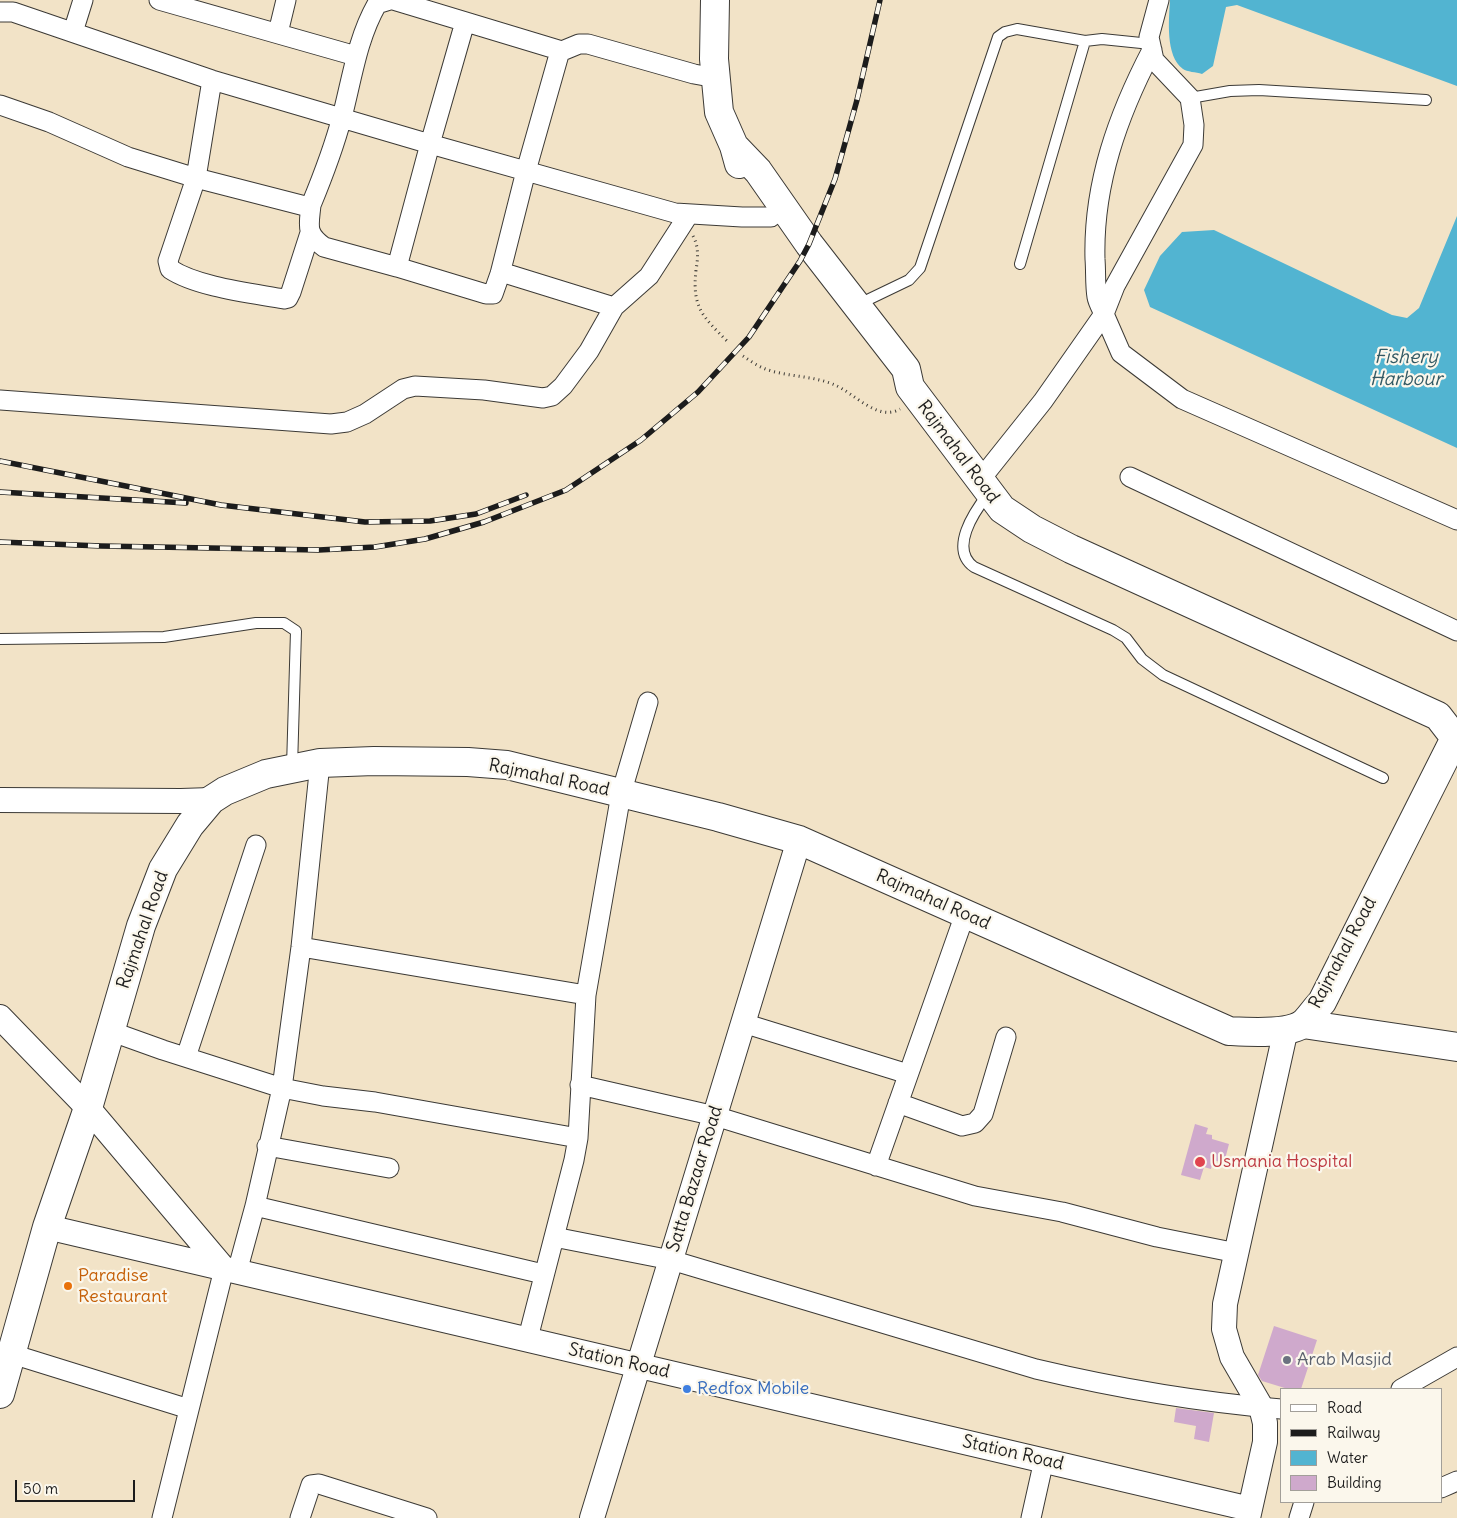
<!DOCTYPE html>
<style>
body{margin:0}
#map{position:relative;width:1457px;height:1518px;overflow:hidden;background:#f2e3c7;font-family:Delius,sans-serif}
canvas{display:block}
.legend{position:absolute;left:1280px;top:1388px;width:162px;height:115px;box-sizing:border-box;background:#fbf7ec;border:1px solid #a29f99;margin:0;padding:6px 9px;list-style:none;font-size:15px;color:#1c1c1c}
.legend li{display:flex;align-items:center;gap:10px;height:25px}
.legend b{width:25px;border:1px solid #a29f99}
.scale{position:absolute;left:15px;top:1480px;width:120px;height:22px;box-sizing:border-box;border:2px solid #1c1c1c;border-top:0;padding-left:6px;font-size:15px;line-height:18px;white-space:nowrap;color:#1c1c1c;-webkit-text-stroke:4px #fbf7ec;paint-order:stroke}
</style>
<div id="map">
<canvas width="1457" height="1518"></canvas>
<ul class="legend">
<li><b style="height:6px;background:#fff"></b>Road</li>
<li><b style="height:6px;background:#1c1c1c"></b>Railway</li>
<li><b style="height:14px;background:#52b4d1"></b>Water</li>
<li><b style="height:14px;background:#cfa9cc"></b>Building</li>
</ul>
<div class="scale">50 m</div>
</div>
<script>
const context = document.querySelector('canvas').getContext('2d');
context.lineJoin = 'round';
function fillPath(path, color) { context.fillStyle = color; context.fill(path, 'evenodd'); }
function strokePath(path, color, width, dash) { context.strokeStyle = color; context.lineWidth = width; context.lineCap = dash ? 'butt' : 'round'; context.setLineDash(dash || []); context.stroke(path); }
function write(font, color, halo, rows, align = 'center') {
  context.font = font + ' Delius,sans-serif'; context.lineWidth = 4.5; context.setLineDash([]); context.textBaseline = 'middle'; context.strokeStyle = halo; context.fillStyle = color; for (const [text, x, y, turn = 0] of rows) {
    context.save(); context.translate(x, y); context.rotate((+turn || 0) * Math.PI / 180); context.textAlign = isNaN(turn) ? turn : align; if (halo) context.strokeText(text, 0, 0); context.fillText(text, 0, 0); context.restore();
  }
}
const water = new Path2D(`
 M1170,0H1457V86L1237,5L1226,7L1213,66L1202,74C1196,72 1187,72 1183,69C1165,56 1169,19 1170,0Z
 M1457,216V448L1150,307L1144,290L1160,256L1182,232L1214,230L1392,315L1407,318L1419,308Z`);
const building = new Path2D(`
 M1195,1124L1208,1128L1206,1134L1212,1135V1139L1229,1144L1224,1163L1213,1160L1211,1169L1204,1167L1200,1180L1181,1175Z
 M1274,1326L1317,1340L1301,1389H1288L1262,1381L1258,1375Z
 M1176,1408L1214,1413L1209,1442L1194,1439L1196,1426L1174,1422Z`);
const path = new Path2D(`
 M693,236C699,247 698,258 696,270C692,307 702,316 727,341
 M743,356C749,360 756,365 763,368C784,377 812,375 835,385C854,393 878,422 900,409`);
const service = new Path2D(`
 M1190,98L1230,91L1259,90L1426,100
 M1020,264L1085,41
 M857,305L909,280L920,268L998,37L1005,32L1017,29L1085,41L1102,39L1151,44
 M988,494C974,512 949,549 974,567L1113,630L1126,638L1142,659L1163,675L1383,778
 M0,639L164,637L256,623H284L296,631L292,767`);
const minor = new Path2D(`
 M159,0L356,56
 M393,0L562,51L579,44H588L694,74L716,78
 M1159,0L1149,37L1154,60L1190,98L1194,125L1193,145L1115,286L1104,314L1121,353L1182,399L1457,520
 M0,12H13L212,80L430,144L675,213L742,217H771
 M73,32L83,0
 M278,33L286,0
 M212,80L196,178L168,261L170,269C197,287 251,293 284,299L288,298L291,292L310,233
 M0,105L49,122L128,157L196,178L305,206L311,205C323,176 334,147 342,117C352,79 357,39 377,4L390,0
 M311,205C309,226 305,233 324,247L397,267L486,294H493L500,274L526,171L560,51
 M397,267L430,144L465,22
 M501,272L614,307
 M0,400L331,424L347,422L365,414L403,389L415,386L484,390L543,398L552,396L563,386L589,351L614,307L649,276L689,214
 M1130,477L1457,631
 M980,480L1043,401L1104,314C1102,309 1098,303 1097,297C1095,285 1096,271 1095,259C1093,184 1118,115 1152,50
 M301,947L586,995
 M743,1023L908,1074
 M110,1031L163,1050L282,1088L323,1096L375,1102L578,1138
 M186,1057L256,845
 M580,1085L715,1116L975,1196L1062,1212L1157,1237L1237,1253
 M898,1103L962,1126L975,1123L983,1114L1006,1037
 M267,1146L389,1168
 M876,1166L965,914
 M255,1206L543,1274
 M554,1237L671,1260L1036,1369C1116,1388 1198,1402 1281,1409
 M237,1272L255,1206L282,1088L301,947L320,763
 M529,1340V1334L574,1160L578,1138L586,995L621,794L648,702
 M12,1354L189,1409
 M1401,1389L1457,1357
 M1441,1488L1457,1481
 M162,1518L224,1269
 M300,1518L311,1485L319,1484L427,1518
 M1031,1518L1044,1460
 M1299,1518L1304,1502`);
const tertiary = new Path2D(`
 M0,800L181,801L211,800
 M0,1017L88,1108L224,1269
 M47,1227L1250,1509
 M592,1518L799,840
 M1248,1518L1265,1442V1423L1261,1407L1232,1357L1224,1329L1225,1304L1286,1029`);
const secondary = new Path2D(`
 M1303,1024L1457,1047`);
const primary = new Path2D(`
 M715,0L714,59L719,112L734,146L739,164
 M0,1394L47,1227L88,1108L141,926L163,869L190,825L211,800L225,791L266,774L320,763L374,761L468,762L507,765L718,817L799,840L1229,1031C1247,1032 1289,1035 1304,1023C1310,1017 1316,1008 1322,1002L1455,738L1438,716L1071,549L1032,529L1002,509L910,387L906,369L809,244L758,171L734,146`);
const rail = new Path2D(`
 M0,461L221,505L365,522L430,521L476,514L526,495
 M0,492L186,503
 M0,542L101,546L319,550L375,547L425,539L484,522L566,490L641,440L698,392L749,337L800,261L809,244L835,179L857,100L880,0`);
const markers = [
 [1200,1162,6,"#e0444e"],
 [68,1286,5,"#e8710a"],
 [1287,1360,5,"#6b7280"],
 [687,1389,5,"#3f7fe0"]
];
const streetNames = [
 ["Rajmahal Road",958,452,53],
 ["Rajmahal Road",549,778,12],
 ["Rajmahal Road",933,900,24],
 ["Rajmahal Road",143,930,-71],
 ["Rajmahal Road",1343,953,-62],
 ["Satta Bazaar Road",695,1179,-73],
 ["Station Road",619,1361,13],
 ["Station Road",1013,1453,13]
];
const healthNames = [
 ["Usmania Hospital",1211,1162]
];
const foodNames = [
 ["Paradise",78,1276],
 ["Restaurant",78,1297]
];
const worshipNames = [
 ["Arab Masjid",1297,1360]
];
const shopNames = [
 ["Redfox Mobile",697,1389]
];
const waterNames = [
 ["Fishery",1406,358],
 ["Harbour",1406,380]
];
fillPath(water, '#52b4d1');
fillPath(building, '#cfa9cc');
strokePath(service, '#3c3a36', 12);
strokePath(minor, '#3c3a36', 21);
strokePath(tertiary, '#3c3a36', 26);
strokePath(secondary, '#3c3a36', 30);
strokePath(primary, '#3c3a36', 30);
strokePath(path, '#3c3a36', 3, [1, 4]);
strokePath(service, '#fff', 10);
strokePath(minor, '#fff', 19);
strokePath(tertiary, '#fff', 24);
strokePath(secondary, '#fff', 28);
strokePath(primary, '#fff', 28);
strokePath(rail, '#1c1c1c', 5.5);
strokePath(rail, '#fbf7ec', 4, [11]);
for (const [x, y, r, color] of markers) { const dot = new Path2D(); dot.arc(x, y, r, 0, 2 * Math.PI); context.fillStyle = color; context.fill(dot); strokePath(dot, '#fbf7ec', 2); }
write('18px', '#1c1c1c', '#fbf7ec', streetNames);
write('18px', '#be3a42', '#fbf7ec', healthNames, 'left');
write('18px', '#c56008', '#fbf7ec', foodNames, 'left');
write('18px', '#5b616d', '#fbf7ec', worshipNames, 'left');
write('18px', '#366cbe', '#fbf7ec', shopNames, 'left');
write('italic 19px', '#325964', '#fbf7ec', waterNames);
</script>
